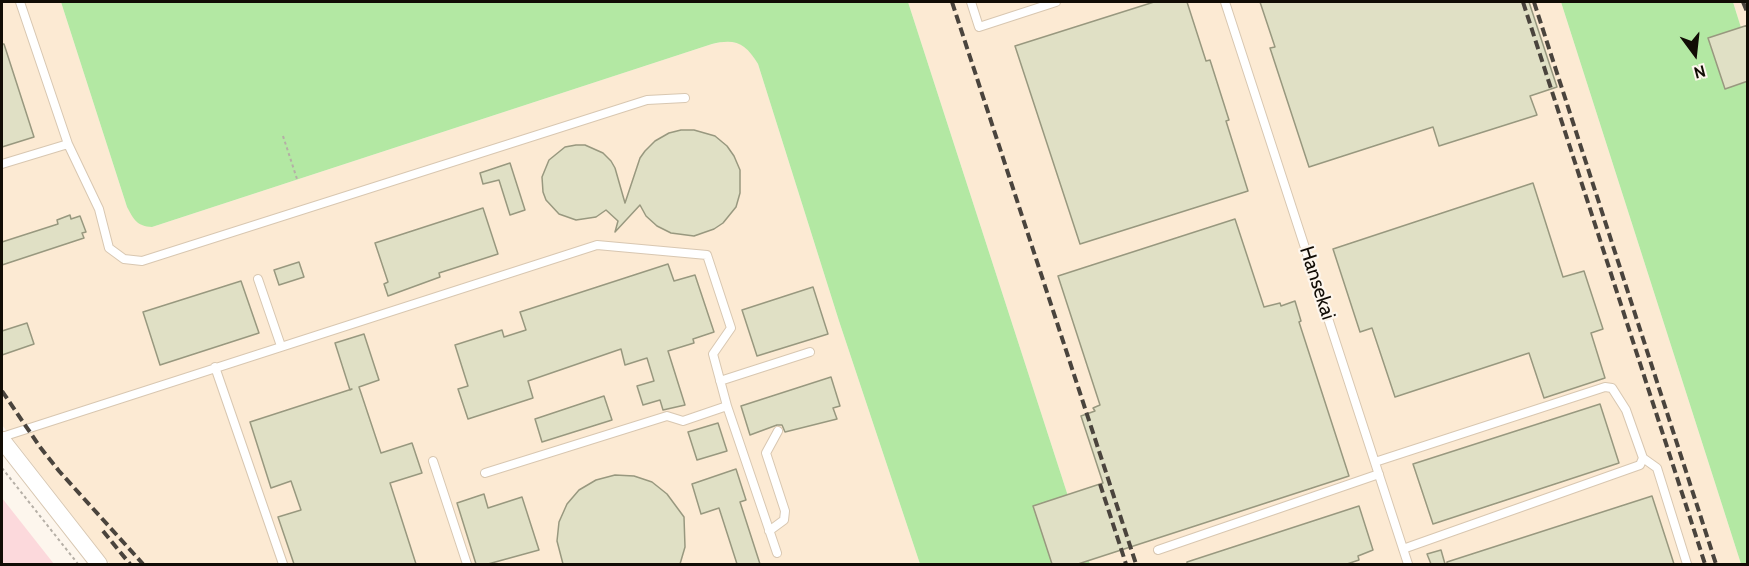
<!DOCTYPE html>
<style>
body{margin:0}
#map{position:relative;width:1749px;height:566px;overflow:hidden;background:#fdf6ed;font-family:Cabin,sans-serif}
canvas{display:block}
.frame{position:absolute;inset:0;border:3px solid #110c05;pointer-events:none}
.north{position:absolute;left:1665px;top:24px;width:60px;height:60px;-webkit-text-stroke:4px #fdf6ed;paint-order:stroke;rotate:165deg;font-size:16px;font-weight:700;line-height:24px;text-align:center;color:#110c05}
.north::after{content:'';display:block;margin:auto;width:21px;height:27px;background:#110c05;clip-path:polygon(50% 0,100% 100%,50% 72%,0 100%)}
</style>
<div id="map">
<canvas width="1749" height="566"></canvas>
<div class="frame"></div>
<div class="north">N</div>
</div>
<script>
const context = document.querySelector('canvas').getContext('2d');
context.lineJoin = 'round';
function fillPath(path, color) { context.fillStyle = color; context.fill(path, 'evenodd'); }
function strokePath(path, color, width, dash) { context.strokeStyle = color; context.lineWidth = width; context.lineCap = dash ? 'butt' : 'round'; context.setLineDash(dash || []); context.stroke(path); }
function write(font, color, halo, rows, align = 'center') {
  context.font = font + ' Cabin,sans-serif'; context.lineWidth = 4.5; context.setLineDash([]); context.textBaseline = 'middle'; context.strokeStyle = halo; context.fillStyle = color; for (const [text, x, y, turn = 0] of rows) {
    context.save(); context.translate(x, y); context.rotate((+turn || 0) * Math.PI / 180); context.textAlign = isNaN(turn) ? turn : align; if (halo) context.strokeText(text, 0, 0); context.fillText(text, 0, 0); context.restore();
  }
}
const built = new Path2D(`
 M2,2H61L127,207L152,227L712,44L726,41L739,43L750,51L758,64L839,321L920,564H110L2,425Z
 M908,2H1561L1741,564H1090Z
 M1733,2H1747V50L1736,11Z`);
const green = new Path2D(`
 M2,498L54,564H2Z`);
const water = new Path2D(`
 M61,2H908L1090,564H920L839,321L758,64C746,44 736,38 712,44L152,227C137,226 134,220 127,207Z
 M1561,2H1733L1748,50L1747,564H1741Z`);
const building = new Path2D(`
 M1154,2H1187L1206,61L1210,60L1229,120L1226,121L1248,191L1080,244L1015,46Z
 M1260,2H1529L1557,87L1530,96L1537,115L1439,146L1433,127L1309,167L1270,48L1275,47Z
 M1748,25V81L1725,89L1708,38Z
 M2,44H4L34,137L2,147Z
 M681,130H694L715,136L727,146L734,156L740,170V193L736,207L723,223L714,229L694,236L671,233L657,226L646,216L640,205L615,232L618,221L606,210L596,217L576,220L559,214L546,200L543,192L542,177L549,160L565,147L576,145H585L603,153L611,161L615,168L625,203L640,158L645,151L655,141L669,133Z
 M510,163L525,210L510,215L499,180L483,184L480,173Z
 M1533,183L1563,277L1584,271L1603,329L1591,333L1605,378L1544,398L1529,353L1395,397L1372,328L1360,332L1333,249Z
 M483,208L498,254L439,273L440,277L388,296L384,284L388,282L375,243Z
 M70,215L71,219L80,216L86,232L82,233L84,238L2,265V242L58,224L57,220Z
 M1235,219L1264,307L1280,303L1281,306L1295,301L1301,321L1299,322L1349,476L1078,564H1052L1033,506L1103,483L1081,416L1095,411L1093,408L1100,405L1058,276Z
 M299,262L304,277L279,285L274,270Z
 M668,264L674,281L695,275L714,332L693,339L694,343L668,351L685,405L663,410L660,400L643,405L637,386L654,381L647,358L625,365L621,349L528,381L533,398L468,419L458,389L468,386L455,345L502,330L504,337L526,330L520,312Z
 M241,281L259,333L160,365L143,312Z
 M813,287L828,334L757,356L742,310Z
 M27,323L34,344L2,355V331Z
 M364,334L379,380L359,387L381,453L412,443L422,473L390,483L416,564H294L278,517L301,510L291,481L271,488L250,422L352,389L350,390L335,343Z
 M831,377L840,406L833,408L837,419L785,432L782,425H777L750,435L741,406Z
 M604,396L612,420L542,442L535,419Z
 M1600,404L1619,463L1433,524L1413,464Z
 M718,423L727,451L697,460L688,432Z
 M736,469L746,500L740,502L760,564H737L719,508L701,514L692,484Z
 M615,475L634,476L652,482L667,494L684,517L685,547L680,564H563L557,541L559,522L567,504L579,490L596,480Z
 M484,494L488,508L522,497L539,550L488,564H476L457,503Z
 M1652,496L1674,564H1447V562Z
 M1359,506L1373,550L1358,556L1359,560L1347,564H1187V562Z
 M1441,550L1445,564H1431L1427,554Z`);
const path = new Path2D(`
 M283,136L297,179
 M2,468L78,564`);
const service = new Path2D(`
 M971,2L979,27L1056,2
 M1225,2L1408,564
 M68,144L99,209L109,248L124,259L142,261L647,100L685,98
 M2,164L68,144L20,2
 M258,279L281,346
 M215,367L283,564
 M720,381L810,352
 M727,406L777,553
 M2,437L597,245L707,255L731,328L713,354L727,406L683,421L667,416L485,473
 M433,461L467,564
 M1375,462L1605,387L1612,388L1626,410L1643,458L1657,468L1687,564
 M769,531L784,520L785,511L766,453L778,431
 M1403,549L1640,465L1643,458
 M1158,550L1379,474`);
const minor = new Path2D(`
 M2,440L99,564`);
const rail = new Path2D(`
 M952,2L1136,564
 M1523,2L1705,564
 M1534,2L1716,564
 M1743,2L1748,14
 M2,391L40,447L59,471L143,564
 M1100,484L1126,564
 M103,531L130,564`);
const streetNames = [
 ["Hansekai",1317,283,72]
];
fillPath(built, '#fcead3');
fillPath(green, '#fcd9dc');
fillPath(water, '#b3e8a3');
fillPath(building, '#e0e0c5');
strokePath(building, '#98987f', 1.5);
strokePath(service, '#d8c7b1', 10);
strokePath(minor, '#d8c7b1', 18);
strokePath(path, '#b5afa6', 2, [3, 3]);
strokePath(service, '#fff', 8);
strokePath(minor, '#fff', 16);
strokePath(rail, '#4a443d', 4, [9, 4.5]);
write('20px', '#110c05', '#fdf6ed', streetNames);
</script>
